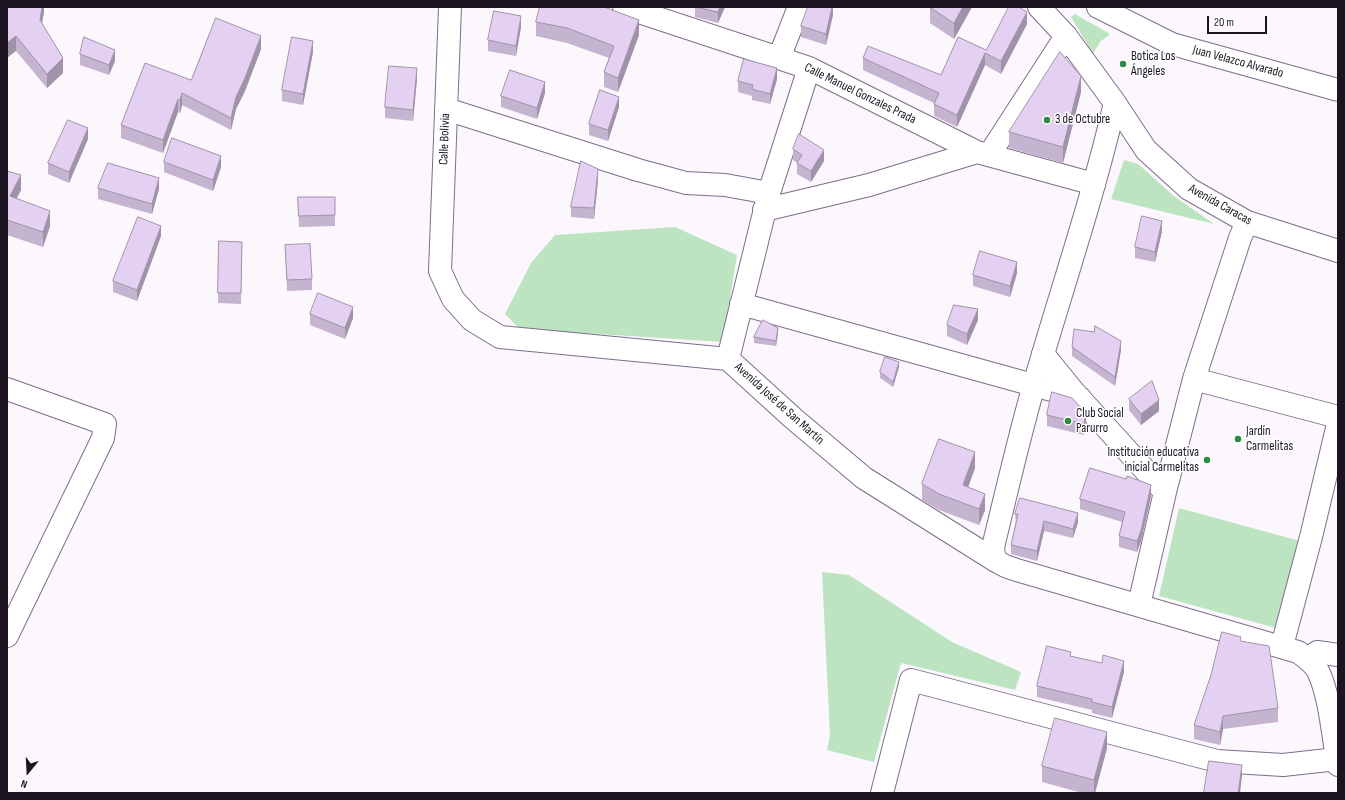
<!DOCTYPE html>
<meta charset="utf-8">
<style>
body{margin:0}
#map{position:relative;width:1345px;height:800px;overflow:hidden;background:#fbf7fd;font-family:"Sofia Sans Condensed",sans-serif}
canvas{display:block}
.frame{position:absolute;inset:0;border:8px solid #1c1521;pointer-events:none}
.north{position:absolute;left:8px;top:752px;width:40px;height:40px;-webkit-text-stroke:3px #fff;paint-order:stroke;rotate:198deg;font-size:11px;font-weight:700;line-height:16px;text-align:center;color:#1c1521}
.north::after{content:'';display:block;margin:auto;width:14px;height:18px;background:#1c1521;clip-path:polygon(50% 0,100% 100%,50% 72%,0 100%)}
.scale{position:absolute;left:1207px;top:16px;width:60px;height:18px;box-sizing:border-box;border:2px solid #1c1521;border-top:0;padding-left:5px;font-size:12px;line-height:14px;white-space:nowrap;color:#1c1521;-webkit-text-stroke:3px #fff;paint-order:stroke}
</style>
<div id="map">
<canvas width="1345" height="800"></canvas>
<div class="frame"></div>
<div class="north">N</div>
<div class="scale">20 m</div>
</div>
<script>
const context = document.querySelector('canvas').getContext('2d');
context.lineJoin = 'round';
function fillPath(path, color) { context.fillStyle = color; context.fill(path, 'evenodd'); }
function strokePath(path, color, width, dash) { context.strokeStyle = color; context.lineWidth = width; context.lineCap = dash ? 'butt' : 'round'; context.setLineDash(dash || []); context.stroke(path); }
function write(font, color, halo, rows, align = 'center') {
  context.font = font + ' "Sofia Sans Condensed",sans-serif'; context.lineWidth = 3; context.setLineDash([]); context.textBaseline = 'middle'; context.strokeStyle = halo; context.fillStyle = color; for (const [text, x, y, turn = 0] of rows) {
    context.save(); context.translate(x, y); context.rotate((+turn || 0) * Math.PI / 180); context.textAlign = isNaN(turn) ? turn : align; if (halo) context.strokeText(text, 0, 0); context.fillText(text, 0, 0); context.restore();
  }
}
const green = new Path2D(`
 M1075,14L1110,34L1100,42L1093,54L1071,17Z
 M1124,160L1138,164L1174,196L1214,224L1111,199Z
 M675,227L737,255L723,342L520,329L505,314L531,263L555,235Z
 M1179,508L1300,541L1276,628L1159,596Z
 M822,572L849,575L952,642L1021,672L1015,690L901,663L874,762L827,750L830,735Z`);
const minor = new Path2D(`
 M450,7L440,271L453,299L472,320L500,337L728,359L794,419L864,478L996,561
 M624,7L809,68L977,152L1094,184
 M1098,7L1172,44L1338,90
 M779,58L799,7
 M446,109L638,170L686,183L725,185L769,193
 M989,155L1066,36
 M764,210L869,185L977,152
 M741,304L1080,398
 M1043,354L1073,391L1165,492
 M728,359L769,193L809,68
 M1194,379L1338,417
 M7,389L105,424L103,438L7,636
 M1139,605L1165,492L1194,379L1240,238L1247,222
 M1309,659L1317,652L1338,655
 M882,793L911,680L1217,761L1283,765L1337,759`);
const major = new Path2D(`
 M1039,7L1066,36L1115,103L1146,150L1189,189L1247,222L1338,251
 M1115,103C1093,198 1061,291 1034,385C1019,437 1007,490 994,543C990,563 1003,566 1020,571L1298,652C1305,657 1313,662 1318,671C1330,696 1333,736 1338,765
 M1282,646L1311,537L1338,424`);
const wall = new Path2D(`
 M7,7H44V12L42,23L63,73L47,88L16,51Z
 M695,7H725L718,23L695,17Z
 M833,7V15L826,45L801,37V26Z
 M930,7H972L954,39L930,23Z
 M536,22L639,35L618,92L604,87V72L609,58L567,43L536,36Z
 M1027,24L1001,74L985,65L957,127L934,116V103L863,70V58L941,75L986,50Z
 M521,27L516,56L488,51V40Z
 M261,49L245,91L236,109L231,130L182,105L180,113L178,112L163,153L121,138V125L191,80Z
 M313,52L303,105L282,101V90Z
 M80,54L115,61L109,75L80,65Z
 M417,79L413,121L385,118V107Z
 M777,79L770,104L752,100V96L738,92V81Z
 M1081,92L1063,163L1009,148V132Z
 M545,93L537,119L501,107V96Z
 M619,107L608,141L589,135V124Z
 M88,139L69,183L48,174V163Z
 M793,149L824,161L811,182L797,174V163L793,160Z
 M164,162L221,167L213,191L164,172Z
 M7,171L21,190L17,198L50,226L43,247L7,235Z
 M598,180L594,219L571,217V207Z
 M98,188L159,189L152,214L98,199Z
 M298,197H335V226L299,227Z
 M1162,231L1155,262L1135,258V247Z
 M161,236L137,301L113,292V281Z
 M219,241L242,242L241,304L218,303Z
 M285,245L312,279V290L287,291Z
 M1017,273L1010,297L973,286V275Z
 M310,314L353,318L345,339L310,325Z
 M978,320L967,345L947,336V325Z
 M778,333L776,346L754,343V337Z
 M1072,347L1121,350L1115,386L1072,356Z
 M899,367L893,387L880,378V372Z
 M1129,399L1159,411L1141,425L1129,410Z
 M1047,415L1086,424L1084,435L1047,426Z
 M975,468L968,487L985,510L979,525L939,510L922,500V484Z
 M1126,479L1151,496L1141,541L1137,552L1119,547V536L1122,522L1080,509V499Z
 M1015,514L1078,522L1073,538L1044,531L1037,561L1011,554V545L1016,523Z
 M1241,641L1278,708V722L1223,729L1220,745L1194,739V725Z
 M1071,656L1124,672L1112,718L1092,713V710L1037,697V686Z
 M1107,748L1095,793H1082L1042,782V766Z`);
const shadedWall = new Path2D(`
 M42,7H44V12L40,34V20Z
 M720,7H725L718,23V12Z
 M832,7H833V15L826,45V34Z
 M963,7H972L954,39V23Z
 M1027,12V24L1001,74V61Z
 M521,16V27L516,56V46Z
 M639,20V35L618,92V78Z
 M16,36V51L7,58V43Z
 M261,36V49L245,91L236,109L231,130V118L236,97Z
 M313,41V52L303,105V94Z
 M115,50V61L109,75V65Z
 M985,53V65L957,127V115Z
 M63,58V73L47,88V74Z
 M417,68V79L413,121V110Z
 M777,68V79L770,104V94Z
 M1081,76V92L1063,163V147Z
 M545,82V93L537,119V108Z
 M182,93V105L180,113V100Z
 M619,97V107L608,141V130Z
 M178,99V112L163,153V140Z
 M88,128V139L69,183V172Z
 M824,150V161L811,182V171Z
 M221,156V167L213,191V180Z
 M598,169V180L594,219V208Z
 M21,175V190L10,210V196Z
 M159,178V189L152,214V204Z
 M50,211V226L43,247V232Z
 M1162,221V231L1155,262V252Z
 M161,226V236L137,301V290Z
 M1017,262V273L1010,297V286Z
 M353,307V318L345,339V328Z
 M978,309V320L967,345V334Z
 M778,328V333L776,346V341Z
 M1121,341V350L1115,386V377Z
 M899,362V367L893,387V382Z
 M1159,400V411L1141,425V414Z
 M1086,413V424L1084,435V424Z
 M975,452V468L963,501V485Z
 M1151,485V496L1141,541L1137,552V541Z
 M985,494V510L979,525V509Z
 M1078,513V522L1073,538V529Z
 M1044,521V531L1037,561V551Z
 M1124,661V672L1112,718V707Z
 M1223,716V729L1220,745V732Z
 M1107,732V748L1095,793H1094V780Z
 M1242,765V776L1240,793H1238Z`);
const building = new Path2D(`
 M7,7H42L40,20L63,58L47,74L16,36L7,43Z
 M540,7H604L639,20L618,78L604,72L614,46L567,28L536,22Z
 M697,7H720L718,12Z
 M808,7H832L826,34L801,26Z
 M930,7H963L954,23Z
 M1009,7H1019L1027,12L1001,61L985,53L957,115L934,104L939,93L863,58L868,46L941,75L958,37L986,50Z
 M494,11L521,16L516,46L488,40Z
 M216,18L261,36L245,78L236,97L231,118L182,93L180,100L178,99L163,140L121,125L145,63L191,80Z
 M84,37L115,50L109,65L80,54Z
 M292,37L313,41L303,94L282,90Z
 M1060,52L1081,76L1063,147L1009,132Z
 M744,59L777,68L770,94L752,89L753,85L738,81Z
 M389,66L417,68L413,110L385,107Z
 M510,70L545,82L537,108L501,96Z
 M600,90L619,97L608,130L589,124Z
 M68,120L88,128L69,172L48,163Z
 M799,134L824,150L811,171L797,163L802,155L793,149Z
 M172,138L221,156L213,180L164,162Z
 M581,161L598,169L594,208L571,207Z
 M108,163L159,178L152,204L98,188Z
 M7,171L21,175L10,196L50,211L43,232L7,220Z
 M298,197H335V215L299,216Z
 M1142,216L1162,221L1155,252L1135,247Z
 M138,217L161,226L137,290L113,281Z
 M219,241L242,242L241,293H218Z
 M310,244L312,279L287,280L285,245Z
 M980,251L1017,262L1010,286L973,275Z
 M318,293L353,307L345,328L310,314Z
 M954,305L978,309L967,334L947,325Z
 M763,320L778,328L776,341L754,337Z
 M1095,326L1121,341L1115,377L1072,347L1074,329L1094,332Z
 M885,357L899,362L893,382L880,372Z
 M1152,381L1159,400L1141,414L1129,399Z
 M1052,392L1072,398L1086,413L1084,424L1047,415Z
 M939,439L975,452L963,485L985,494L979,509L939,494L922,484Z
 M1090,468L1126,479L1127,476L1151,485L1141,531L1137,541L1119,536L1125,512L1080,499Z
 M1020,498L1078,513L1073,529L1044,521L1037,551L1011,545L1018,514H1015Z
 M1222,632L1241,637L1240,641L1269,646L1278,708L1223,716L1220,732L1194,725L1211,675Z
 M1047,646L1071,652L1070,656L1102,663L1103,655L1124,661L1112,707L1092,702V699L1037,686Z
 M1055,718L1107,732L1094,780L1042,766Z
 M1209,761L1242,765L1238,793H1204Z`);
const markers = [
 [1123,64,4,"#2a8d41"],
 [1047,120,4,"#2a8d41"],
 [1068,421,4,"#2a8d41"],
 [1238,439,4,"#2a8d41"],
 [1207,460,4,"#2a8d41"]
];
const poiNames = [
 ["Botica Los",1131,57],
 ["Ángeles",1131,72],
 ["3 de Octubre",1055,120],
 ["Club Social",1076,414],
 ["Parurro",1076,429],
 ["Jardín",1246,432],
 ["Carmelitas",1246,447],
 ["Institución educativa",1199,453,"right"],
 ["inicial Carmelitas",1199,468,"right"]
];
const streetNames = [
 ["Juan Velazco Alvarado",1238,62,15],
 ["Calle Manuel Gonzales Prada",860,94,26],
 ["Calle Bolivia",445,139,-88],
 ["Avenida Caracas",1220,205,29],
 ["Avenida José de San Martín",779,404,42]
];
fillPath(green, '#bde4c1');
strokePath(minor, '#7f6d8b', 24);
strokePath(major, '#7f6d8b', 24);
strokePath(minor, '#fff', 22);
strokePath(major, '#fff', 22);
fillPath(wall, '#c4b4d0');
fillPath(shadedWall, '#a092a9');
fillPath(building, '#e4d1f2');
strokePath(building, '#a092a9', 1);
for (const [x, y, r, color] of markers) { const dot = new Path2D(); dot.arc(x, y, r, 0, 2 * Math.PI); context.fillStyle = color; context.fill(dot); strokePath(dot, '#fff', 1.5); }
write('13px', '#1c1521', '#fff', poiNames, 'left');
write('13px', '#1c1521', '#fff', streetNames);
</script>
